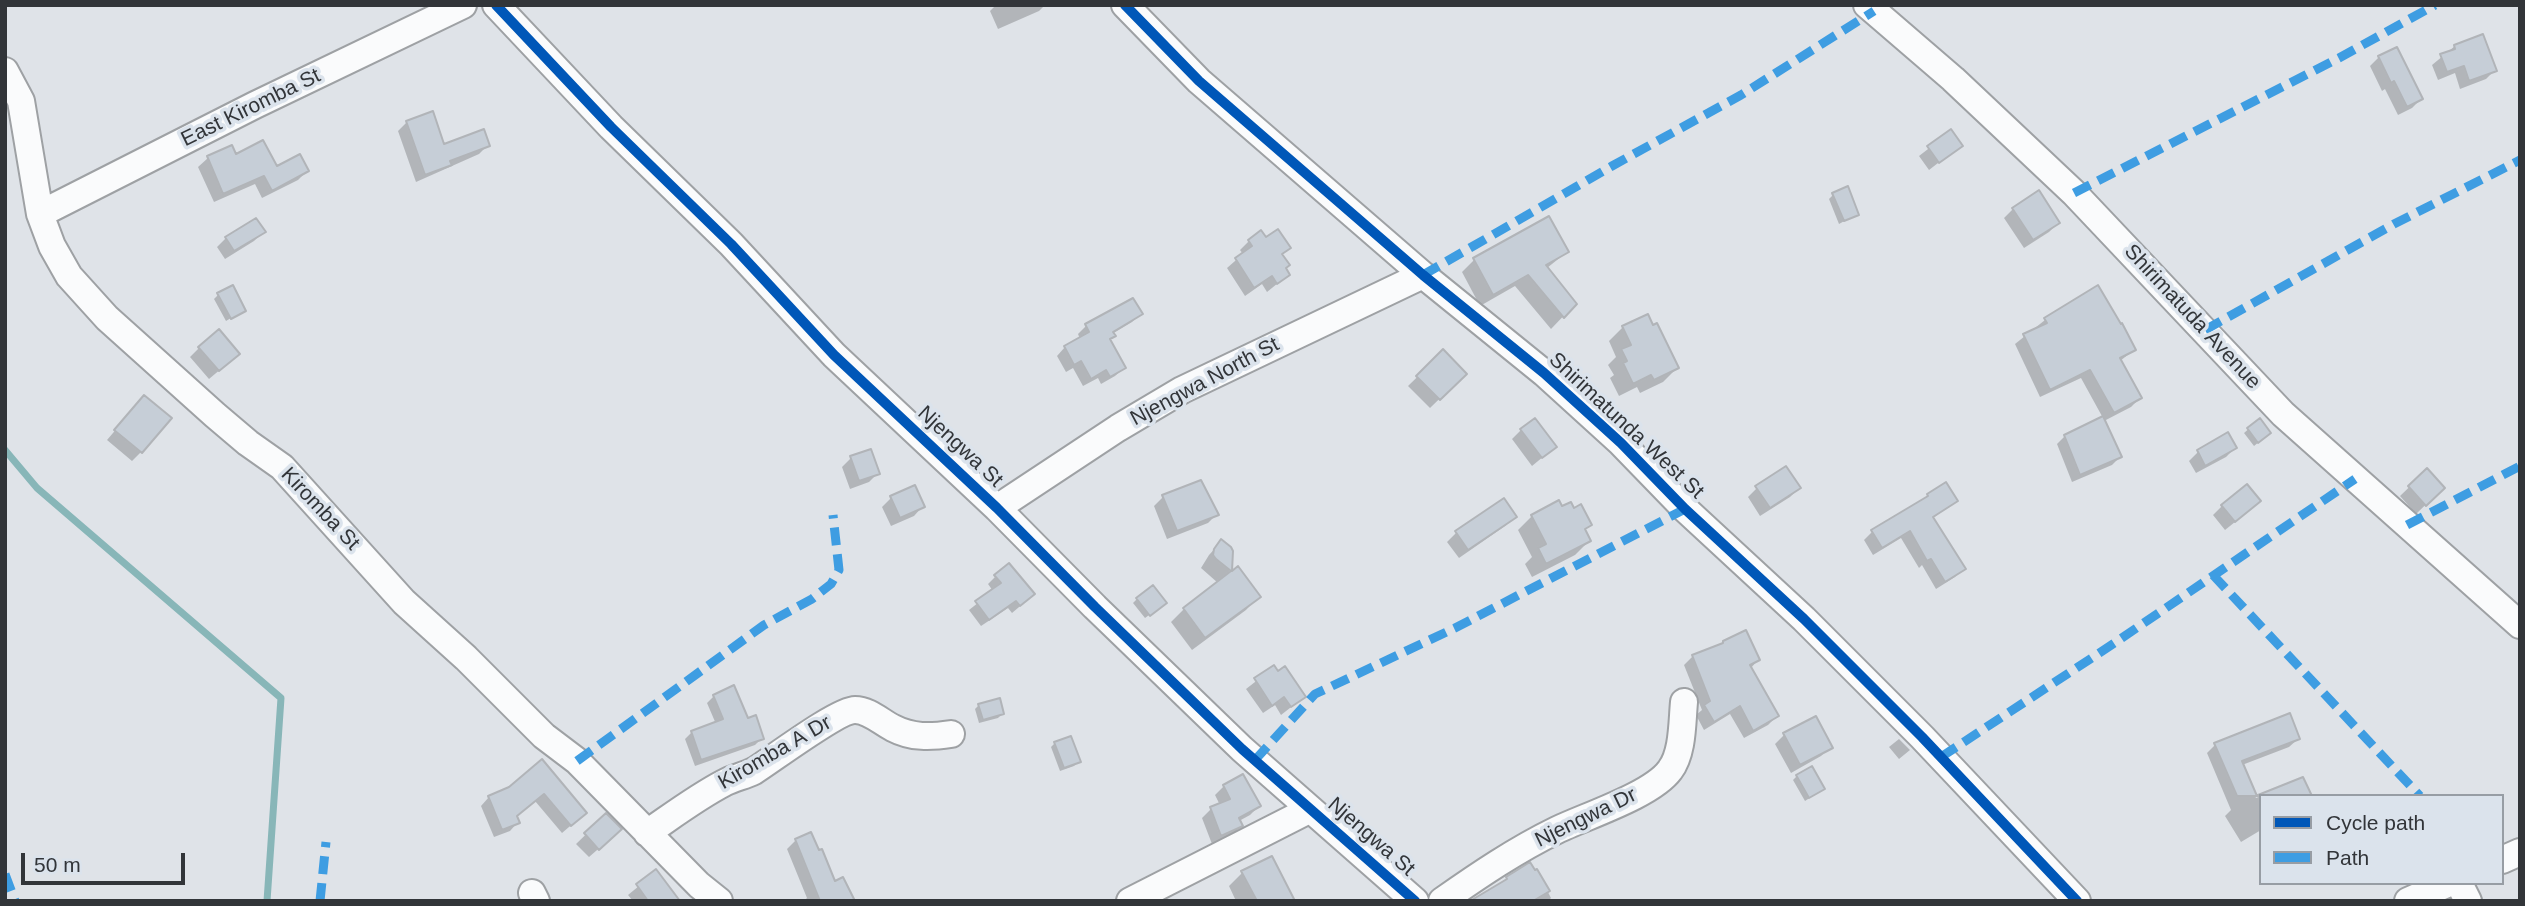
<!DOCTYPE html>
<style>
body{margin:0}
#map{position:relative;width:2525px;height:906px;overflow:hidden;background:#dfe3e8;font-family:Helvetica,sans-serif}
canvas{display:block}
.frame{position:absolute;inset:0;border:7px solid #323539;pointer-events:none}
.legend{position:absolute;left:2259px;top:794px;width:245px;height:91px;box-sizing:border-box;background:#dbe3ec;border:2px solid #979da4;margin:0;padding:9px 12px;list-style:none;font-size:21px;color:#323539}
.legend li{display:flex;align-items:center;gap:14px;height:35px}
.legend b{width:35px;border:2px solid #979da4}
.scale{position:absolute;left:21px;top:853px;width:164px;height:32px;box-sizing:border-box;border:4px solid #323539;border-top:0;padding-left:9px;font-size:21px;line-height:24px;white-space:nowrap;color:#323539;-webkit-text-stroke:5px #dbe3ec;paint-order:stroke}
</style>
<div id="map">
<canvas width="2525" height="906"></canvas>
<div class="frame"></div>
<ul class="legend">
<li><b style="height:9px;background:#0057b8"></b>Cycle path</li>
<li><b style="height:9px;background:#3e9de2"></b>Path</li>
</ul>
<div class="scale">50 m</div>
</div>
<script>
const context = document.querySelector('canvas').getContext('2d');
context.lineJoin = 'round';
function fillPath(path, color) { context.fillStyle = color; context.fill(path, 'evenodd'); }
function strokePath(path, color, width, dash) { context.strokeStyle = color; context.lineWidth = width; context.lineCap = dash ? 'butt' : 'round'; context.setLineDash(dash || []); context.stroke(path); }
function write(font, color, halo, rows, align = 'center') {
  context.font = font + ' Helvetica,sans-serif'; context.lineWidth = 7; context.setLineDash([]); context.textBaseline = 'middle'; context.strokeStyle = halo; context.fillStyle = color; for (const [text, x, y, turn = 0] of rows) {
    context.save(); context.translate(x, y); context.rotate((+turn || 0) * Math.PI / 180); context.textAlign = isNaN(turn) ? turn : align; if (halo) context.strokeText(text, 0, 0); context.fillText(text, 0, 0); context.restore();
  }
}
const shadow = new Path2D(`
 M996,5H1045L1039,11L998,29L990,11Z
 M2455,46L2495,70L2486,79L2460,89L2455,73L2438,80L2432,65Z
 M2379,57L2421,99L2412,108L2398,115L2385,89L2382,91L2370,66Z
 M407,122L443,146L488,145L479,154L416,182L398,131Z
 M1950,132L1960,146L1929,170L1919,156Z
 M231,147L235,157L276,168L307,171L298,180L262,198L255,184L214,202L198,167L208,158Z
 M1833,195L1857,214L1839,224L1829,199Z
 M2013,209L2058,223L2049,232L2024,248L2004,218Z
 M263,232L254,241L225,259L217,247L226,238Z
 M1265,240L1289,248L1281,255L1284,268L1288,275L1267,292L1262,284L1245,296L1227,268L1243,254L1240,250L1249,241Z
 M1567,252L1547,268L1575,304L1551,329L1515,286L1480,306L1462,272L1474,260Z
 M218,295L244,310L226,321L214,299Z
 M1140,314L1132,322L1112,334L1113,336L1109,341L1124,368L1115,376L1101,384L1098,378L1083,386L1073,368L1066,372L1057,356L1065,347L1080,339L1078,334L1086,326Z
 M1647,316L1677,368L1663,382L1640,393L1637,387L1619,396L1610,378L1614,375L1608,365L1616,357L1609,341L1623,327Z
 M2045,320L2134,350L2120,361L2140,398L2131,407L2104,421L2120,457L2112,465L2072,482L2057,444L2065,436L2103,418L2081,378L2040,397L2015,344Z
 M199,348L228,363L209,379L190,357Z
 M1443,352L1465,374L1430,408L1408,386Z
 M136,406L141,452L132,461L107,440Z
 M2259,420L2265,437L2254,446L2244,433Z
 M1521,430L1555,447L1532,466L1512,439Z
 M2235,448L2226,457L2196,473L2189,461L2198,452Z
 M851,458L878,473L869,482L850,489L842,467Z
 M2426,471L2443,488L2416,514L2400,496Z
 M1757,488H1799L1790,497L1760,516L1748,497Z
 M1928,495L1956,500L1932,519L1963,569L1955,577L1936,589L1922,565L1919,568L1901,538L1873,555L1864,540L1872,532L1920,504Z
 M1163,497L1217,514L1208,523L1167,539L1154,506Z
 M891,498L923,506L914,516L891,526L882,507Z
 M2222,506L2250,510L2225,530L2213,515Z
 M1562,508L1590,525L1584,531L1589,541L1575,555L1532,577L1525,564L1532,557L1518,530L1532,516Z
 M1514,517L1505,526L1459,558L1447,542L1456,533Z
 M1221,542L1231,552L1229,575L1258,597L1246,610L1192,650L1171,622L1184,609L1218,583L1201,568L1209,555Z
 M995,577L1025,602L1012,613L1008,608L981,626L969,610L993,591L988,584Z
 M1137,599L1160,607L1145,618L1133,603Z
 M1693,656L1758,660L1750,669L1777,716L1768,725L1744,738L1730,714L1704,730L1696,715L1702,710L1684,665Z
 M1273,668L1304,697L1281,715L1275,705L1263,713L1246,689Z
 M714,696L747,720L762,738L755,745L695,766L685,739L692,732L716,724L707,703Z
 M979,705L1002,714L998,718L979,723L975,709Z
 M1815,718L1830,747L1821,756L1791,773L1775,744L1784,735Z
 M1899,739L1910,750L1899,759L1889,747Z
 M2298,739L2289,747L2242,765L2256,798L2261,796V830L2241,842L2225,816L2231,810L2207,753L2215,745Z
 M1055,743L1078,762L1074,766L1060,771L1051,747Z
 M542,762L576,821L562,833L535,801L516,817L518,822L510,831L494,837L481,806L489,797L510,789Z
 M1242,776L1259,806L1250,815L1239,821L1241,826L1232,835L1212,844L1202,818L1211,809L1220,805L1215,795L1224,786Z
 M1797,776L1823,789L1805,801L1793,780Z
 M606,815L611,838L589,857L576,844Z
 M796,840L834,883L853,901H804L807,898L787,849Z
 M1537,871L1551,898L1548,901H1477L1507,878Z
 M656,872L677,901H633L628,895Z
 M1243,872L1293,901H1236L1229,886Z`);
const stream = new Path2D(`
 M5,450L37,488L281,698L267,901`);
const building = new Path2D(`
 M2483,34L2497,71L2469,81L2464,66L2447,72L2440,54L2455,49L2454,45Z
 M2397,47L2423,99L2407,107L2394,81L2391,83L2378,56Z
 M433,111L444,144L484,129L490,146L450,161L452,165L425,175L406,121Z
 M1951,129L1963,146L1939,163L1927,146Z
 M263,140L277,166L300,154L309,171L272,191L264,176L223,194L207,156L232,145L236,154Z
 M1848,186L1859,215L1844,221L1832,193Z
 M2039,190L2060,223L2033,240L2012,208Z
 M1549,216L1569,252L1546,265L1577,304L1564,318L1528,275L1493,295L1473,258Z
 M256,218L266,232L234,251L225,237Z
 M1278,229L1291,248L1282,254L1290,265L1286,268L1290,275L1277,284L1272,276L1254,288L1235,258L1252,246L1248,240L1261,230L1266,237Z
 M233,285L246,311L231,319L217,293Z
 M2098,285L2121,324L2122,323L2136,350L2120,358L2142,398L2114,413L2090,370L2050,390L2023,334L2047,323L2044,318Z
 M1133,298L1143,314L1113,332L1116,336L1110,339L1126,368L1110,377L1106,370L1091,379L1081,361L1074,365L1064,346L1089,332L1085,324Z
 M1648,314L1653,325L1657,323L1679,368L1654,380L1651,375L1633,384L1623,363L1627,361L1621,349L1631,345L1622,326Z
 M219,329L240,354L219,371L198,347Z
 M1443,349L1467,374L1440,400L1416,376Z
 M144,395L172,418L142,453L114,430Z
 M2103,416L2122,457L2080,475L2064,435Z
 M1535,418L1557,447L1542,458L1520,429Z
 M2260,418L2271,433L2258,443L2247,428Z
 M2228,432L2237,448L2205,466L2197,450Z
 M871,449L880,474L859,481L850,456Z
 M1786,466L1801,488L1770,508L1755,486Z
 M2427,468L2445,488L2426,506L2408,486Z
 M1201,480L1219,515L1177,531L1162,495Z
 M1946,482L1958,501L1933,517L1966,569L1945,582L1931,559L1927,561L1910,531L1882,548L1871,530L1928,496L1927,494Z
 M2247,484L2261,501L2235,522L2221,505Z
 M915,485L925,507L900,518L890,496Z
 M1504,498L1517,517L1468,550L1455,531Z
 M1559,500L1562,506L1571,502L1574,508L1581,504L1592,525L1585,529L1591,541L1546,564L1538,548L1546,544L1531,515Z
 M1221,539L1231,547L1233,551L1232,571L1238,566L1261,597L1205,638L1183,608L1231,571L1216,559L1213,555L1214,549Z
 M1009,563L1035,594L1020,606L1016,601L989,620L975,601L1001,583L994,575Z
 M1153,585L1167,603L1150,616L1136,598Z
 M1746,630L1760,660L1750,665L1779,716L1753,731L1740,706L1714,722L1704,705L1710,701L1692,655L1723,643V641Z
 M1274,665L1278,671L1285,666L1306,697L1291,707L1284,697L1272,706L1254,678Z
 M734,685L748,718L756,715L764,739L701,760L691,731L723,719L713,695Z
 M1000,698L1004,714L983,720L978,704Z
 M2290,713L2300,739L2242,761L2257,796H2237L2214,743Z
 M1816,716L1833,748L1800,765L1783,733Z
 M1071,736L1081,762L1064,768L1054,742Z
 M542,759L587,813L571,826L544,794L517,816L520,823L502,830L488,796L509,787Z
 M1812,766L1825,789L1809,798L1796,775Z
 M1243,774L1261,806L1239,818L1243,826L1221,836L1210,807L1230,799L1223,785Z
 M2303,777L2312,796H2258V795Z
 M606,813L622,829L599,850L584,833Z
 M811,832L819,850L822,849L835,881L843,877L855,901H820L795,839Z
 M1272,856L1295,901H1257L1241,871Z
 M1530,862L1535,870L1537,869L1550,891L1533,901H1470L1507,879L1506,877Z
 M656,869L680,901H648L636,884Z`);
const minor = new Path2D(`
 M496,5L611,127L731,244L834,355L997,508L1095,607L1242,749L1415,901
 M1125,5L1199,81L1423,275L1544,373L1621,443L1685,509L1804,619L1922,737L2077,901
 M1867,5L1953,79L2074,193L2283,414L2520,625
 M5,71L21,101L40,214L52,246L69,276L107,318L215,415L248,443L282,467L404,602L466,658L544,736L577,761L699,885L719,901
 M40,214L255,105L463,5
 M997,508L1118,428L1182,390L1423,275
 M647,833C672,816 697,797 724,783C733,778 744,776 754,771C773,759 838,710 855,710C869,710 881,722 893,728C912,738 931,737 951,734
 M2502,860L2520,852
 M2459,883L2468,901
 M532,893L536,901
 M1130,901L1309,810
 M1442,901C1479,875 1516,850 1557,830C1586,816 1652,795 1670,770C1683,753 1682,723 1684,702
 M2408,901L2449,883`);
const quiet = new Path2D(`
 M2074,193L2339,58L2435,5
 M1423,275L1612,166L1741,95L1874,11
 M2205,330L2394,224L2520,160
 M2407,525L2520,466
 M2213,575L2420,796
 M1941,757L2116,642L2355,479
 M1255,760L1315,694L1455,628L1685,509
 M577,761L764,625L812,599L831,584L839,570L833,515
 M5,874L15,901
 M320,901L326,842`);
const cycleway = new Path2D(`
 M496,5L611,127L731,244L834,355L997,508L1095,607L1242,749L1415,901
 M1125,5L1199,81L1423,275L1544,373L1621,443L1685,509L1804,619L1922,737L2077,901`);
const streetNames = [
 ["East Kiromba St",251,108,-26],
 ["Shirimatuda Avenue",2192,317,47],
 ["Njengwa North St",1205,382,-28],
 ["Shirimatunda West St",1626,426,43],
 ["Njengwa St",960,447,43],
 ["Kiromba St",320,509,47],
 ["Kiromba A Dr",775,753,-30],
 ["Njengwa Dr",1586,818,-26],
 ["Njengwa St",1371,837,41]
];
fillPath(shadow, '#0003');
strokePath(stream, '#88b6b8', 7);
fillPath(building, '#c6ced7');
strokePath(building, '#b1b4b8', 2);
strokePath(minor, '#9ea1a4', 30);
strokePath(minor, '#fafbfc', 26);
strokePath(quiet, '#3e9de2', 9, [18, 9]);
strokePath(cycleway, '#0057b8', 10);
write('21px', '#323539', '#dbe3ec', streetNames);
</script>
